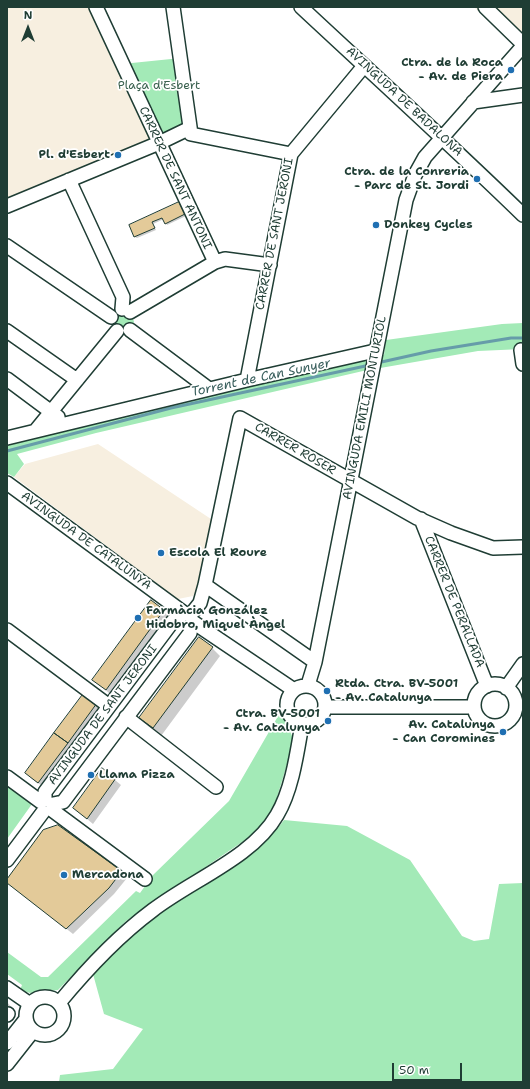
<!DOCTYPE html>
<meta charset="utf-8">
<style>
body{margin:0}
#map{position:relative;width:530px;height:1089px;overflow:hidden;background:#fff;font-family:"Shantell Sans",sans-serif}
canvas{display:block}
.frame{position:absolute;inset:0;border:8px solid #1f3d34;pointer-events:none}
.north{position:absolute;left:8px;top:8px;width:40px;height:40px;-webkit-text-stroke:3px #fff;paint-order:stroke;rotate:0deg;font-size:11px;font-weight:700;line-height:16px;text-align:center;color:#1f3d34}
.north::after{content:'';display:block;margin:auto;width:14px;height:18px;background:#1f3d34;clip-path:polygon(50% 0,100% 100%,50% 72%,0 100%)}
.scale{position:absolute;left:392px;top:1063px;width:70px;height:18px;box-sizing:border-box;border:2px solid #1f3d34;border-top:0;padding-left:5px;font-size:12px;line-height:14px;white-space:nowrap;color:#1f3d34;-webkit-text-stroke:3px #fff;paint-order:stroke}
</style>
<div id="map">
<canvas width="530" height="1089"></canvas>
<div class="frame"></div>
<div class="north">N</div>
<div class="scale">50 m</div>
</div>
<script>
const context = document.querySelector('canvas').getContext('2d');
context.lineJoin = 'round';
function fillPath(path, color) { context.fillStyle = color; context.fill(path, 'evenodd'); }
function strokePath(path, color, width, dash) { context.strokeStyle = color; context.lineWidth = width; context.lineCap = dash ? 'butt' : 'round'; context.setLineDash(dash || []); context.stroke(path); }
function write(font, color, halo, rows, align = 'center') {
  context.font = font + ' "Shantell Sans",sans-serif'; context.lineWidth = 3.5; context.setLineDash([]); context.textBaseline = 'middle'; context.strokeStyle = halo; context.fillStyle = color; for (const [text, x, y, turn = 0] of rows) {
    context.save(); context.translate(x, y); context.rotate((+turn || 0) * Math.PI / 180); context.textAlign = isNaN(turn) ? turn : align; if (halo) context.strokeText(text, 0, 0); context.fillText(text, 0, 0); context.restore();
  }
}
const built = new Path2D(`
 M7,7H90L152,138L7,202Z
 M474,7H523V35L514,44Z
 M98,444L214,521L200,585L193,596L178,599L14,477L25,464Z`);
const green = new Path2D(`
 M181,58L190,123L163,141L122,64Z
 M116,311L132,314L134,322L133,326C130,328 127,331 125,332C114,336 105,320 116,311Z
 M523,323V349L478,351L363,371L96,433L17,454L24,464L14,477L7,473V446C132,413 257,383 384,355L386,340L502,324Z
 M281,711L293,738L288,761L272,814L251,836L126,921L58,990L30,993L20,990L22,985L7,974V952L41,977H48L136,891L140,893L153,875L229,801Z
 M7,786L32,804L7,839Z
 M284,820L347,826L410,860L462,936L474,941L489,939L499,884L523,883V1082H59L60,1075L113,1069L143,1029L104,1014L93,974C117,951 140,926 168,907C207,879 255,860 284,820Z`);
const shadow = new Path2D(`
 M179,203L186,216L167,225L164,219L153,224L156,230L137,238L135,237L130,226Z
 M151,601L172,619L114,697L93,680Z
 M212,648L220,656L161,736L148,726L141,718Z
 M97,704L103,709L45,788L32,779L26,773Z
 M103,770L121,785L93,824L74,808Z
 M121,872L127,878L114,894L73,934L7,882V881Z
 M7,1002L12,1008L7,1015Z`);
const stream = new Path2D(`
 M377,363L431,351L511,338H523
 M7,451L171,408L370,365`);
const building = new Path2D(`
 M179,202L185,214L165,224L162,218L152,222L155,228L134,237L129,225Z
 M151,600L164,610L106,690L92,680Z
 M199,637L213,647L153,728L139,718Z
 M84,693L97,703L68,743L54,733Z
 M54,733L68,743L38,783L25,773Z
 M102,768L116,778L87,819L73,808Z
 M58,825L122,871L109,888L66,929L7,883V879L43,830Z`);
const minor = new Path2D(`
 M96,7L215,262
 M173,7L191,134L291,154
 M301,7C375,76 450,144 523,215
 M485,7L523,44
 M473,102L523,95
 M69,180L123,297L122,309
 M7,206L159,143L190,128
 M7,246L111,317
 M130,312L215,262L225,259L270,265
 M130,330L209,389
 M7,331L77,380
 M521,350L523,364
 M7,379L58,417
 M247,380L291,154L364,66
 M36,430L117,331
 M7,438L247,380L375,351
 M7,483L184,613
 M421,519L487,686
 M205,585L315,662
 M192,613L200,603L205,585L240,418L417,518L451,533L493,548L523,547
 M193,622L294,690
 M7,630L109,706
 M474 705a21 21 0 1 1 42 0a21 21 0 1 1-42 0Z
 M308,685L315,662L406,200L415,175L425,157L523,46
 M287 705a19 19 0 1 1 38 0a19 19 0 1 1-38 0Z
 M506,688L523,664
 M325,707H474
 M126,717L216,787
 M7,777L41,802
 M45,800V792L173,621L182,615
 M53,804L63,802L190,633L192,623
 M52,810L145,879
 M7,860L43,812
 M7,988L30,1004
 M26 1016a19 19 0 1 1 38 0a19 19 0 1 1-38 0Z
 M59,1003C87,969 118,936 153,910C192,880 253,857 277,815C292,790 297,753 302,724
 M7,1015L8,1014
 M7,1043L26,1019
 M7,1064L33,1031`);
const markers = [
 [511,70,4,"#1f6fb2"],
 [118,155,4,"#1f6fb2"],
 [477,179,4,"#1f6fb2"],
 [376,225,4,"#1f6fb2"],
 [161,553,4,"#1f6fb2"],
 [138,618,4,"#1f6fb2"],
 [327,691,4,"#1f6fb2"],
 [328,721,4,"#1f6fb2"],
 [503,732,4,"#1f6fb2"],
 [91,775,4,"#1f6fb2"],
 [64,875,4,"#1f6fb2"]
];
const poiNames = [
 ["Ctra. de la Roca",503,63,"right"],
 ["- Av. de Piera",503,77,"right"],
 ["Pl. d'Esbert",110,155,"right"],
 ["Ctra. de la Conreria",469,172,"right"],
 ["- Parc de St. Jordi",469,186,"right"],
 ["Donkey Cycles",384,225],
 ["Escola El Roure",169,553],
 ["Farmàcia González",146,611],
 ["Hidobro, Miquel Àngel",146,625],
 ["Rtda. Ctra. BV-5001",335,684],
 ["- Av. Catalunya",335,698],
 ["Ctra. BV-5001",320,714,"right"],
 ["- Av. Catalunya",320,728,"right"],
 ["Av. Catalunya",495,725,"right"],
 ["- Can Coromines",495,739,"right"],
 ["Llama Pizza",99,775],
 ["Mercadona",72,875]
];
const parkNames = [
 ["Plaça d'Esbert",159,86]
];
const streetNames = [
 ["AVINGUDA DE BADALONA",404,102,43],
 ["CARRER DE SANT ANTONI",175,178,65],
 ["CARRER DE SANT JERONI",275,234,-79],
 ["AVINGUDA EMILI MONTURIOL",365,408,-79],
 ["CARRER ROSER",295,449,30],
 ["AVINGUDA DE CATALUNYA",86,541,36],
 ["CARRER DE PERALLADA",454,602,68],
 ["AVINGUDA DE SANT JERONI",103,715,-53]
];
const waterNames = [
 ["Torrent de Can Sunyer",261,378,-12]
];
fillPath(built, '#f7efe0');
fillPath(green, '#a3eab7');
fillPath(shadow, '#0003');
strokePath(stream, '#669ca9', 3);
fillPath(building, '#e3ca99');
strokePath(building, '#1f3d34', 1);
strokePath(minor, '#1f3d34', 16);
strokePath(minor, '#fff', 13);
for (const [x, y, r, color] of markers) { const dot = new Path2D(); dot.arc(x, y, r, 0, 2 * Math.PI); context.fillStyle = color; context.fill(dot); strokePath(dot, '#fff', 1.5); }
write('bold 12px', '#1f3d34', '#fff', poiNames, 'left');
write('12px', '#39604e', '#fff', parkNames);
write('12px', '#1f3d34', '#fff', streetNames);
write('italic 13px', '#375d5b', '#fff', waterNames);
</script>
